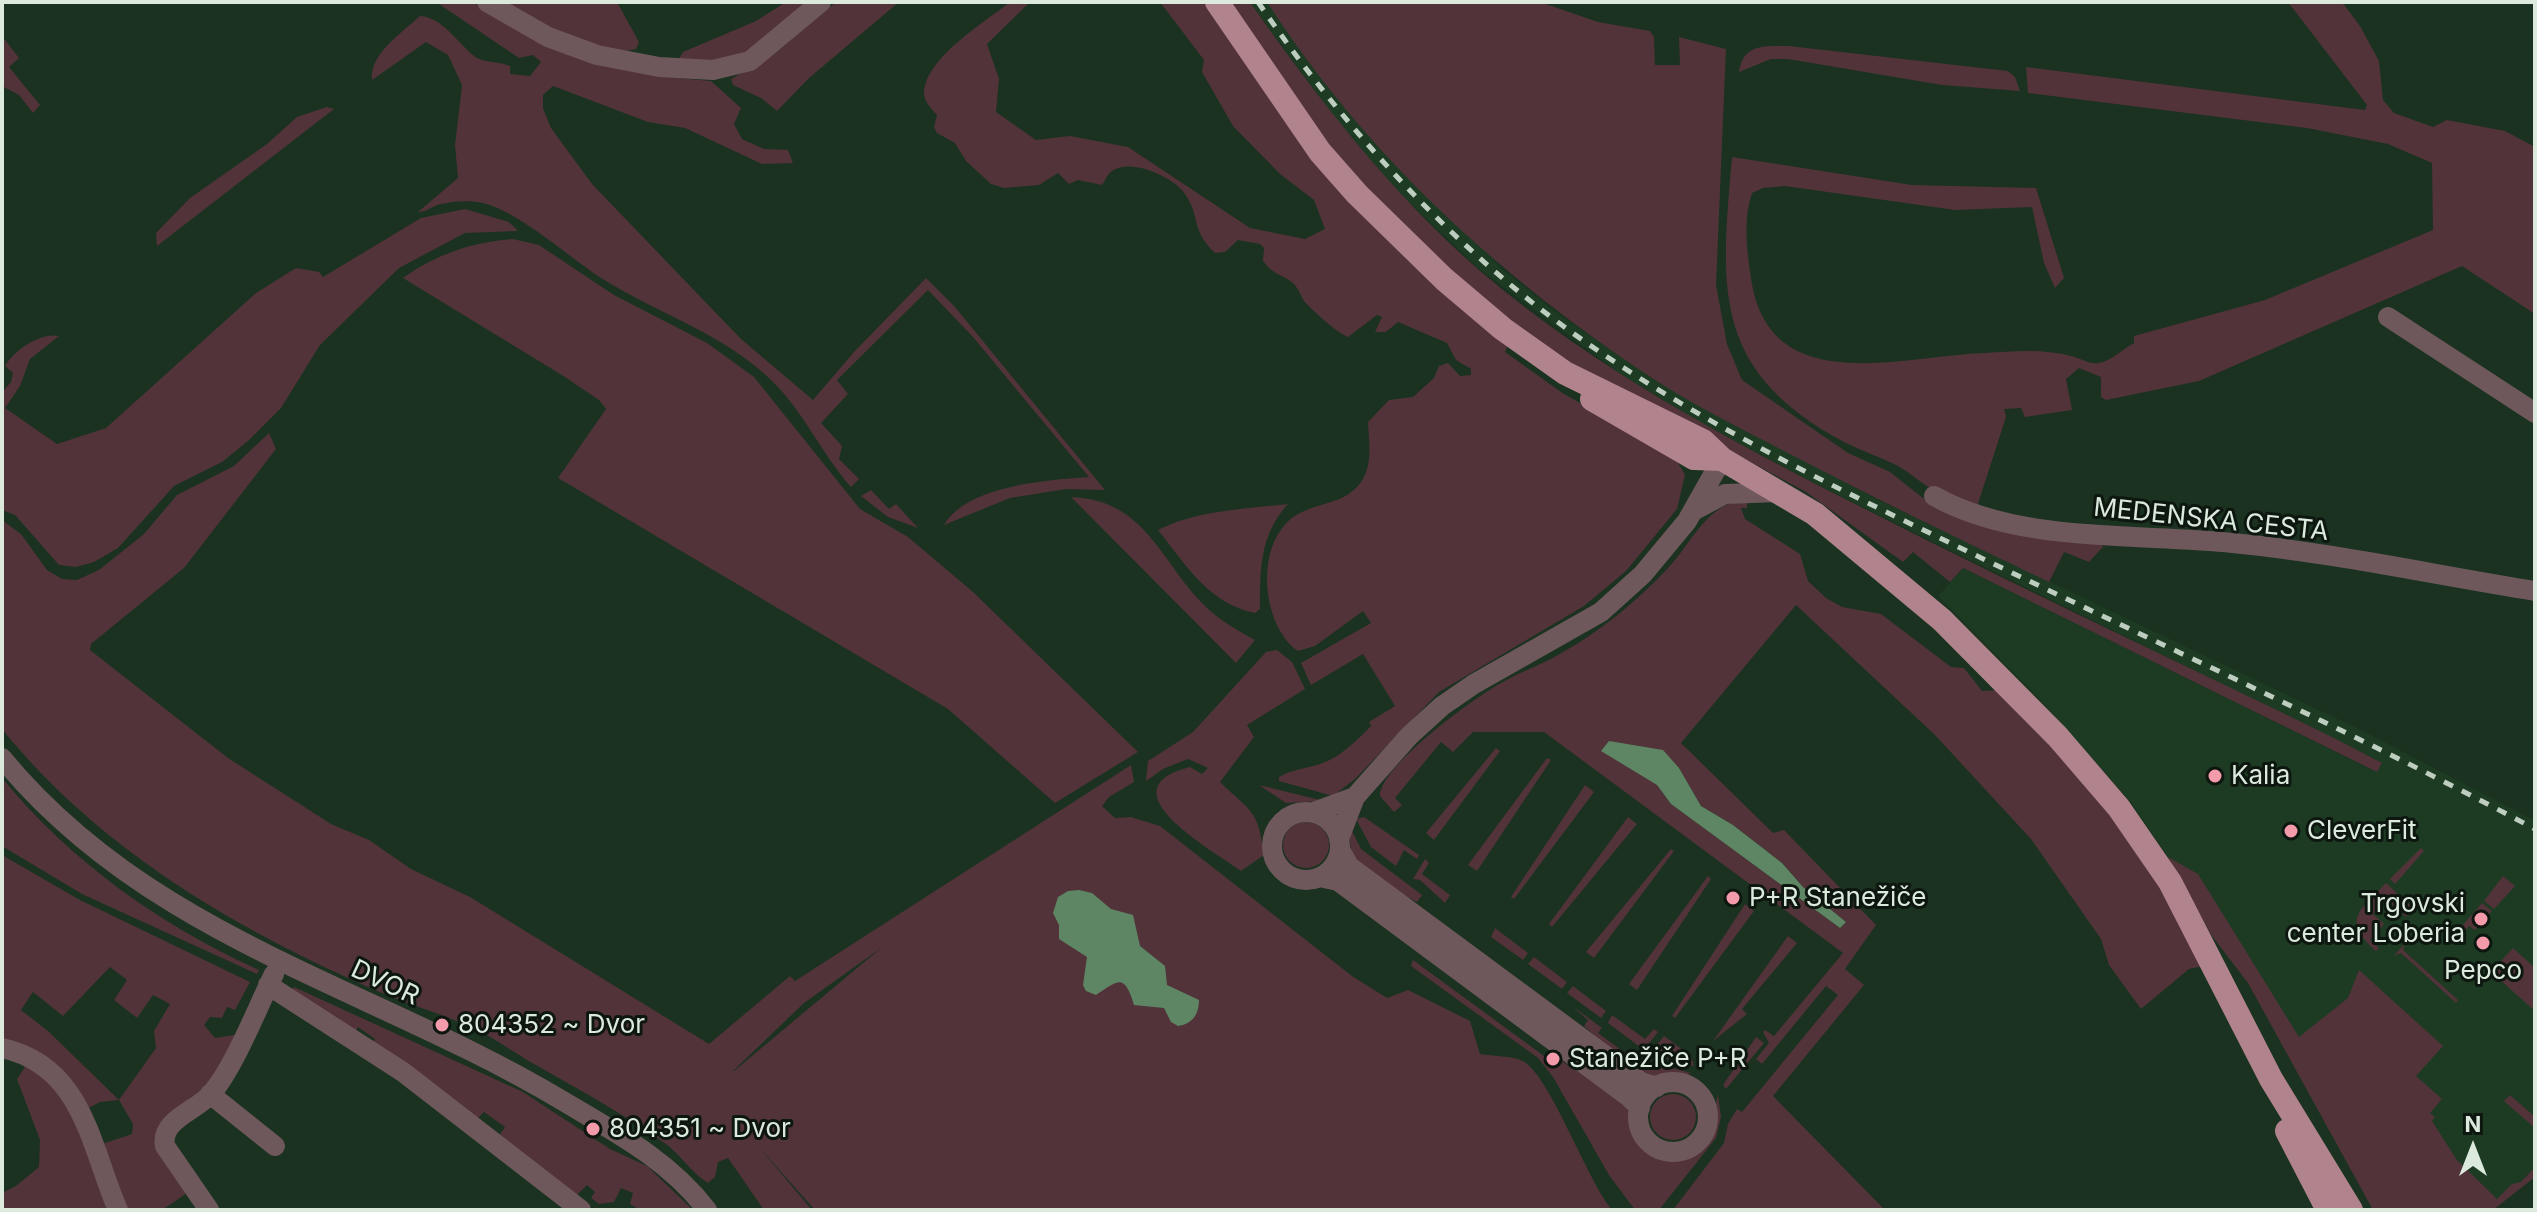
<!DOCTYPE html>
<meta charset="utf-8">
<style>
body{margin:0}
#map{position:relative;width:2537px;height:1212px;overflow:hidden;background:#1a321f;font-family:Inter,sans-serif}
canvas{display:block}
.frame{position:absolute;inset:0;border:4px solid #dbeadd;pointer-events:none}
.north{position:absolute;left:2433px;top:1108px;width:80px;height:80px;-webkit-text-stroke:6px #0d170f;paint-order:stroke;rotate:0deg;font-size:22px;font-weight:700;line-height:32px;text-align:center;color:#dbeadd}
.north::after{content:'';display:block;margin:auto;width:28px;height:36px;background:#dbeadd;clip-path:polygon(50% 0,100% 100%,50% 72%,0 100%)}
</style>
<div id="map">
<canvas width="2537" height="1212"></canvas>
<div class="frame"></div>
<div class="north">N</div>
</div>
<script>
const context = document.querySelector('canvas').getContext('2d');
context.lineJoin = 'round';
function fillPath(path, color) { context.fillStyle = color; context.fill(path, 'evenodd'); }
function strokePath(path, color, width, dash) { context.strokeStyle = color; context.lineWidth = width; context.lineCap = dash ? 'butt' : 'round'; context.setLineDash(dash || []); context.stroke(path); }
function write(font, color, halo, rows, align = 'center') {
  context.font = font + ' Inter,sans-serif'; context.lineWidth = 6; context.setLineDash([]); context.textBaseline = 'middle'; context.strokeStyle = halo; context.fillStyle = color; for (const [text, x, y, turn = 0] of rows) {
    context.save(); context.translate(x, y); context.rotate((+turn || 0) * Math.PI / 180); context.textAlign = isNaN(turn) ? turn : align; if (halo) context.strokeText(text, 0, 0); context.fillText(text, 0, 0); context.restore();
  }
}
const built = new Path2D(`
 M1250,2H1267L1501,268L1553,310L1657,382L1878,500L2367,733L2535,821V1172L2492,1210H2379L2248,983L2212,936L2168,857L2131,802L2048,708L1938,596L1963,568L2376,772L2382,763L1818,485L1699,422L1622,375L1478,268L1395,189L1334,117Z`);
const green = new Path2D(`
 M436,2H472L507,23L655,76L711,81L741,108L734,124L742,139L764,149L788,150L793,163L762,164L685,128L648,122L553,86L543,95V108L551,128L592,184L741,339L813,400L854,352L926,278L955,307L1105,490L1066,489L1010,498L944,525C968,485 1048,480 1089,477L973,337L928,290L837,380L848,394L821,423L842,446L839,459L859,479L851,487C821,453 804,412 772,381C723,333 658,314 601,278C570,258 518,211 483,203C471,200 453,201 441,204C432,206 427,212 418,212L458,178L455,145L462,85L448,55L426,42L372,80C369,54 403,32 420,16C442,17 458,43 474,56C482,63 499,61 510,66V74L530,76L541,62L533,55L519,58Z
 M498,2H617L639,42L636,49C590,60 537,21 498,2Z
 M786,2H812L752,50L712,64L679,59L683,52L756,21Z
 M836,2H899L809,78L777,111L761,98L733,85L731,79L773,55Z
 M1010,2H1030L987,44L999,79L996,112L1036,140L1070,136L1128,147L1250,228L1305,239L1325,229L1314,200L1280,174L1233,126L1202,72L1204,60L1160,2H1204L1295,136L1508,344L1505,352L1561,392L1676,459L1685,475L1677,509L1626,571L1584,606L1439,692L1355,779L1333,796L1279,781V777C1293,769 1304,769 1320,764C1341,757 1356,741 1371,726L1369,722L1395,706L1363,654L1311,685L1301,663L1371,623L1363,611L1315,646L1298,651C1265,628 1256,560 1283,527C1303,501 1336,509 1357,487C1374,469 1369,444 1368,422L1389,400L1413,397L1434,378L1439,366L1448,363L1460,376L1471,375V369L1456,360L1447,343L1398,322L1386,332H1375L1382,317L1377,315L1348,337C1336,332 1313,311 1304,301C1301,296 1298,288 1294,284C1283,274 1274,276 1263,261L1264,248L1260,244L1238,240L1225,252L1215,253C1190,229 1201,217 1185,194C1174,177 1125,154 1108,175C1105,178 1105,182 1102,185L1078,180L1069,184L1058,173L1039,185L1004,188L991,184L966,161L955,143L937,133L934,127L937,115C931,108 924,102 924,93C926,57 984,23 1010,2Z
 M1230,2H1250C1318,99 1390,192 1479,270C1596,370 1732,442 1869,511C2022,589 2177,661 2330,736L2382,763L2377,772L1963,568L1950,582L1913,552L1903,562L1806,492L1588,374L1517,328L1439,263L1326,146Z
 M1267,2H1540L1598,22L1650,31L1654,37L1655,65H1680L1679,37L1726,49L1716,285L1727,344L1742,380L1848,453L1890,472L1928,502L2102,544L2103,547L2089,562L2064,552L2049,582C1959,539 1870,496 1782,450C1740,428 1695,406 1655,380C1503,280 1366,156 1267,2Z
 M2288,2H2342L2360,26L2379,61L2383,100L2394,113L2433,127L2447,120L2505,131L2535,147V314L2462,266L2199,381L2106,400L2101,397V377L2079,368L2066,379L2072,410L2025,417L2021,408L2004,409L2006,417L1977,507C1964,502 1949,499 1937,492C1923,485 1911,473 1896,465C1876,455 1855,449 1835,437C1711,367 1721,284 1732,157L1912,185L2036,188L2064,278L2055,288L2044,263L2032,207L1955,210L1785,186L1763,188L1752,193C1743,221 1747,249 1751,278C1768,400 1901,356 1984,353C2018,351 2050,348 2080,359C2088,362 2094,365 2103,362C2113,359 2124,348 2134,343V336L2265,300L2433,230L2432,163L2388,144L2307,128L2028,93L2026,67L2365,110L2367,105Z
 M2,36L19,58L9,67L40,105L33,113L19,95L2,86Z
 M1789,46L2008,71L2015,77L2020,91L1942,85L1788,59H1771L1739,72C1743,43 1765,46 1789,46Z
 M327,107L334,109L157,246L156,233L190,198L267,144L297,117Z
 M465,209L509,222L518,231L465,233L399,268L320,345L281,408L248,441L222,462L174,486L118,548L94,562L76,567L59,565L15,515L2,510V392L11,382L13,373L5,366C14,350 41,332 59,336L30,359L20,386L5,408L57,444L106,428L256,293L296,268L319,272L323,277L421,218Z
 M513,239L539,245L614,295L707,343L754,377L860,509L908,537L973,592L1138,752L1055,803L948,709L558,478L606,409L599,400L565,377L403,278C436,254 473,242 513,239Z
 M269,433L276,449L184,568L91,644L90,650L228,758L331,824L369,840L411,869L470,897L709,1044L790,976L795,981L1131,765L1134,782L1109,797L1102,806L1115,818L1131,817L1160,826L1352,976L1387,998L1408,990L1470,1021L1480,1054C1492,1056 1512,1056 1523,1061C1550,1076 1586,1178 1612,1210H815L758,1146L812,1210H764L728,1158L718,1162L715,1177L708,1183C691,1173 680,1153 663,1142C622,1113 578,1089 534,1064C513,1052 493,1037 471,1027C440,1013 406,1004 375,990C235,929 99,849 2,729V520L21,534L47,570L62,579L77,580L99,570L144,534L177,495L234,466ZM881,948L734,1071H733L804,1003Z
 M871,490L889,509L896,504L918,528L888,517L861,496Z
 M1071,497C1146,500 1160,561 1204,605C1219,620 1237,630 1255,640L1236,663Z
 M1736,501H1747V508H1741L1745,519L1800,554L1808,581L1826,598L1842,607L1881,614L1951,667L1964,668L1982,691L2000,690L2058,751L2139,851L2204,966L2189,969L2141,1009L2109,965L2101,939L2031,839L1935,735L1796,605L1681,743L1773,833L1784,830L1876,925L1845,969L1864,985L1773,1096L1885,1210H1673L1724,1143L1728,1124L1737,1109L1742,1112L1838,995L1826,986L1762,1064L1756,1059L1769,1043L1763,1032L1765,1030L1774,1036L1843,953L1544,732H1473L1453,752L1441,742L1395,798L1402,805L1394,812L1380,796C1380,766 1476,696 1503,682C1522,671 1544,664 1563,652C1602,630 1637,601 1668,568C1690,545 1703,511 1736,501ZM1679,768L1701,806L1733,825L1782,863L1803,887L1846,922L1840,928L1671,804L1657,785Z
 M1288,504C1260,535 1260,568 1260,609L1255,613C1209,604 1186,565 1158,530C1198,510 1244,509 1288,504Z
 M1277,650L1292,662L1305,689L1247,725L1254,737L1220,782C1252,813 1258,809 1264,855L1241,871C1209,848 1103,789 1190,767L1202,774L1208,768L1188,759L1163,769L1146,781L1148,761L1193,732L1266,652Z
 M1496,748L1500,751L1434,840L1426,833Z
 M1547,758L1551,760L1477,871L1468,865Z
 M2,778C70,861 161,926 259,970L257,974L82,894L2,846Z
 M1259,785L1324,801L1286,803Z
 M1585,785L1594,792L1514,899L1511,897Z
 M1364,817L1419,855L1417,859L1404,850L1396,866L1371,847L1356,819Z
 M1628,817L1637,824L1552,927L1549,924Z
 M1283 845a23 23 0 1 1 46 0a23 23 0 1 1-46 0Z
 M1351,829L1361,849L1422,895L1417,902C1388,885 1342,870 1351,829Z
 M2421,848L2424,851L2395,884L2390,879Z
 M1671,849L1674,851L1594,958L1586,952Z
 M2,855L80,900L250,982L235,1010L227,1007L222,1018L210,1017L204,1025L215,1038L240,1034L215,1079L163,1124L190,1191L162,1210H122L99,1145L132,1134L133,1124L119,1100L100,1102L85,1110L2,1045ZM110,967L127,980L114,1000L137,1018L153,995L170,1004L154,1031L156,1048L119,1100L48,1031L21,1010L33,992L63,1016Z
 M2168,857L2198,874L2299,1037L2348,998L2359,970L2443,1046L2416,1076L2442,1099L2430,1113L2435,1117L2432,1121L2457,1160L2497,1199L2512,1184L2521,1182L2535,1167V1177L2493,1210H2373L2248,983L2212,936Z
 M1425,859L1429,863L1422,874L1450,895L1445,903L1420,880L1413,879Z
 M1708,876L1711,879L1637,990L1629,984Z
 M2503,876L2515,886L2494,909L2484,901Z
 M2386,883L2413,908L2406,917L2387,900L2373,914L2384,924L2370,940L2379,948L2376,951C2341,920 2359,911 2386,883Z
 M2482,903L2492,911L2475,930L2469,926L2466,930L2462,926Z
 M1745,904L1754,911L1675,1018L1672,1016Z
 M1495,928L1528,953L1523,960L1491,937Z
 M1788,936L1797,943L1742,1009L1747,1014L1713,1041Z
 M2405,943L2403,950L2458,1000L2456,1003L2401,953L2394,956Z
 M2513,948L2535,968V1011L2491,972Z
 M1534,957L1567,982L1562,989L1528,964Z
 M1413,960L1555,1064L1559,1059C1586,1079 1600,1079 1625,1106C1635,1117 1631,1134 1642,1145C1662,1168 1703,1161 1713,1131C1717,1119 1714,1107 1718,1095L1721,1117L1716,1138L1659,1210H1635L1609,1175L1553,1077L1538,1058L1411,966Z
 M1573,986L1606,1011L1601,1018L1567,993Z
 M294,987L523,1092L610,1149L647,1166L693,1210H640L630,1204L633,1193L621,1188L614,1202L599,1204L591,1198L595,1192L587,1185L574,1198L498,1137L505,1127L484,1112L477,1119L407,1063L371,1046L375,1039L358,1027L355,1033L289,992Z
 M1571,1005L1602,1028L1598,1033L1644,1067L1649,1062L1691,1073C1647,1093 1613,1051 1584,1026L1588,1020Z
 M1612,1015L1645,1039L1654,1029L1658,1032L1644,1050L1608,1023Z
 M1664,1036L1691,1056L1694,1066L1650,1054Z
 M1756,1037L1764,1043L1726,1089L1723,1085Z
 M29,1061L70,1096L113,1210H2V1193L16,1186L39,1167L40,1140L17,1079Z
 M1650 1117a23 23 0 1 1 46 0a23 23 0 1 1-46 0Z
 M2510,1095L2535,1117V1128L2504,1101Z`);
const water = new Path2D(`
 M1609,741L1663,750L1679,768L1701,806L1733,825L1782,863L1803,887L1846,922L1840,928L1671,804L1657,785L1601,751Z
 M1079,890L1092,893L1111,909L1133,915L1140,946L1165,966L1167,985L1199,1000C1199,1015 1192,1024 1178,1026L1171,1022L1164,1008L1134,1005C1124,972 1118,981 1096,995L1086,991L1083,985L1087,957L1059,939V925L1053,913L1058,897L1068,891Z`);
const minor = new Path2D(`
 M487,2L548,37L597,55L659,67L713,70L750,61L821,2
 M2388,317L2535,413
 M1934,496C2019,544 2139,533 2233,543C2334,553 2435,575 2535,591
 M1695,510L1725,494L1779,492
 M2,758C150,938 371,986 563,1101C615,1132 669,1160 707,1210
 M1272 846a34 34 0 1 1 68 0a34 34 0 1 1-68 0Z
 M1314,812L1355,797
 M1339,839L1355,797L1409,736L1442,706L1474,684L1601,612L1643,574L1687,521L1722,459
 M1340,850L1349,866L1641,1082L1657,1087
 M1320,877L1338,881L1629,1097L1640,1108
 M268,985L403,1072L581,1210
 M2,1048C83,1066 90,1145 118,1210
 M1638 1117a35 35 0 1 1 70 0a35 35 0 1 1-70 0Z
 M210,1094L275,1146
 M209,1210L165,1146C160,1120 196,1111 211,1094C234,1068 258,1006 274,974`);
const major = new Path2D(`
 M1217,2L1320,152L1357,194L1444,279L1503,329L1565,373L1703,441L1722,459L1815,514L1942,620L2058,737L2119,808L2170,882L2271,1079L2351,1210
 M1592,399L1694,458L1722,459
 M2287,1131L2328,1210`);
const rail = new Path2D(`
 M1258,2C1336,116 1426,218 1534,304C1667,408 1820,480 1971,553C2159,644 2351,731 2535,829`);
const markers = [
 [2215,776,8,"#f39aab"],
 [2291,831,8,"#f39aab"],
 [1733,898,8,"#f39aab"],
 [2481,919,8,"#f39aab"],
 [2483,943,8,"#f39aab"],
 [442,1025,8,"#f39aab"],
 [1553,1059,8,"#f39aab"],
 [593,1129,8,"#f39aab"]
];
const streetNames = [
 ["MEDENSKA CESTA",2211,520,6],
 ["DVOR",385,983,25]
];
const poiNames = [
 ["Kalia",2231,776],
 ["CleverFit",2307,831],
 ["P+R Stanežiče",1749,898],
 ["Trgovski",2465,904,"right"],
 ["center Loberia",2465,934,"right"],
 ["Pepco",2483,971,"center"],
 ["804352 ~ Dvor",458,1025],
 ["Stanežiče P+R",1569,1059],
 ["804351 ~ Dvor",609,1129]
];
fillPath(built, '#1d3b23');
fillPath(green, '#513339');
fillPath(water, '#5e8664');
strokePath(minor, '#6f585c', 20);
strokePath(major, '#b1838c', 24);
strokePath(rail, '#bdcdbf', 5, [10, 10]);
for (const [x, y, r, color] of markers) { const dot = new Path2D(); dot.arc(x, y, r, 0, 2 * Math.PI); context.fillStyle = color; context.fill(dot); strokePath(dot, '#0d170f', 3); }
write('26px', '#dbeadd', '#0d170f', streetNames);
write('26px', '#dbeadd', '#0d170f', poiNames, 'left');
</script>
